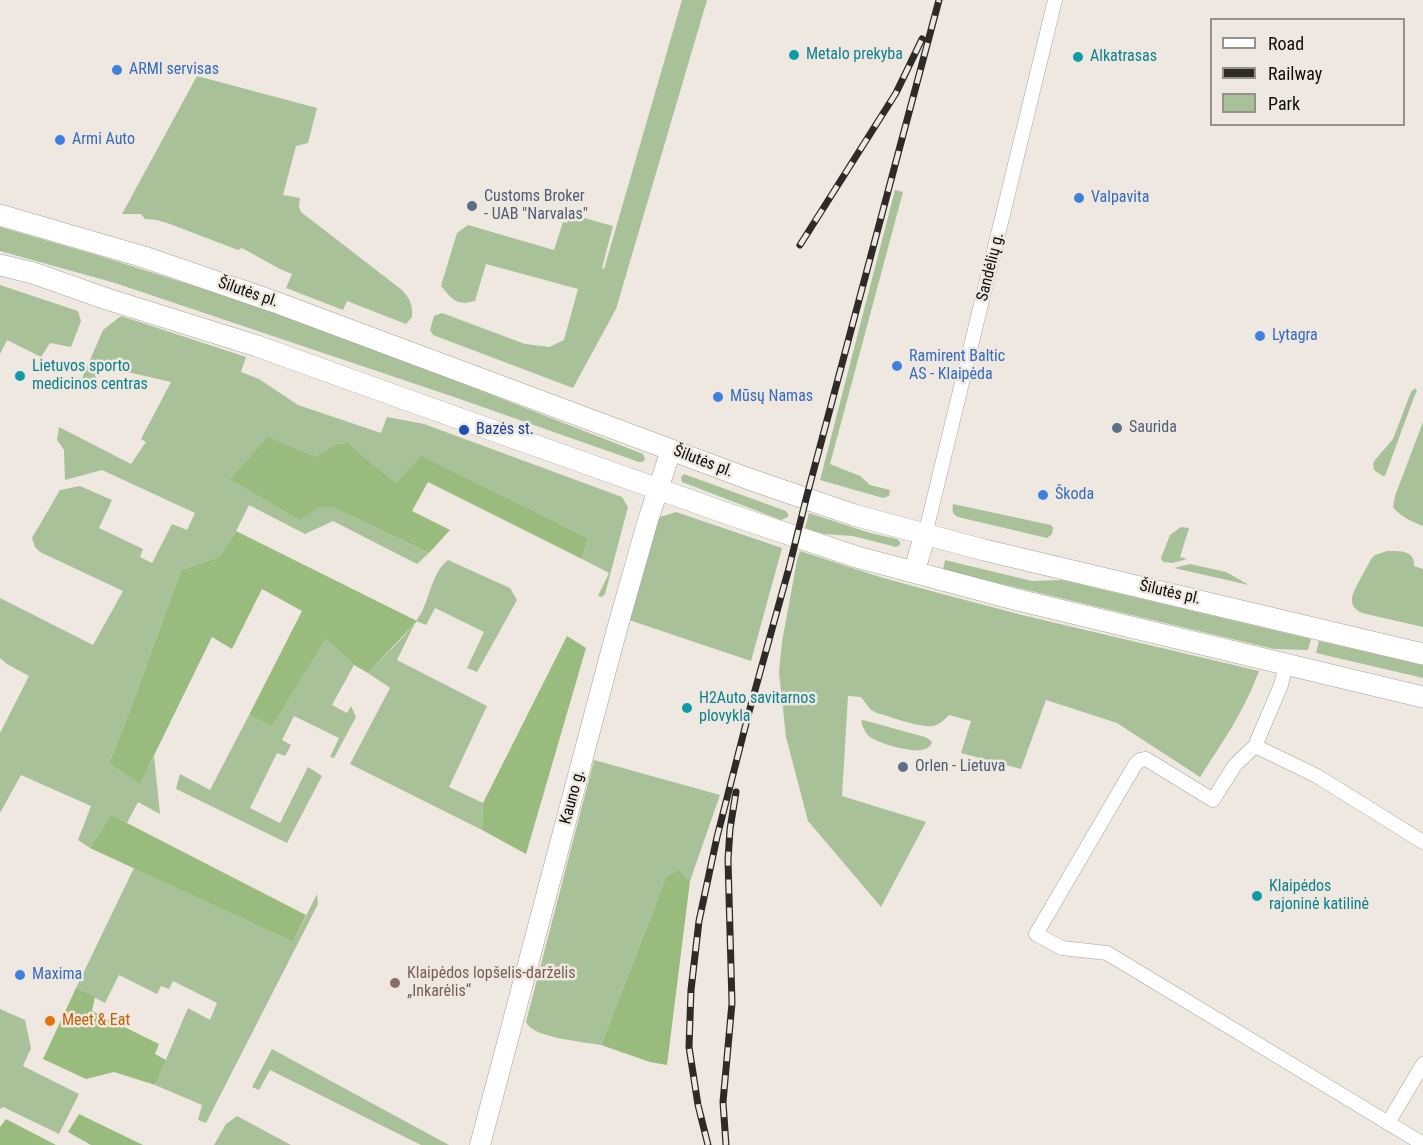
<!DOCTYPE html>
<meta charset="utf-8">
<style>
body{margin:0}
#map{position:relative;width:1423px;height:1145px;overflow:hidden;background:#eee8e0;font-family:"Roboto Condensed",sans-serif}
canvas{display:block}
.legend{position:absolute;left:1210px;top:18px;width:195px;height:108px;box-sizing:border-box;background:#eee8e0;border:2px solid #95908a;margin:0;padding:8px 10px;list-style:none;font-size:18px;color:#0f0d0a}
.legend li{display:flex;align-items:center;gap:12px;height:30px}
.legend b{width:30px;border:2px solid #95908a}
</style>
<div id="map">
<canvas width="1423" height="1145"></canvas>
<ul class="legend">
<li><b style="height:8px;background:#fff"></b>Road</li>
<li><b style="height:8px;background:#2d2a27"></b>Railway</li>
<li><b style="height:16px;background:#a9c199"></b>Park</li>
</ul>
</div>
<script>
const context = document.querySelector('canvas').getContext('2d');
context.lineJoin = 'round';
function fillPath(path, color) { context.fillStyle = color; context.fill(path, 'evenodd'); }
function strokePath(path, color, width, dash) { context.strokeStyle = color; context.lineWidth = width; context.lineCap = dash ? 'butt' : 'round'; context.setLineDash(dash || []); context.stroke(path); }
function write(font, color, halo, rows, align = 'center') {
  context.font = font + ' "Roboto Condensed",sans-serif'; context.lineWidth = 5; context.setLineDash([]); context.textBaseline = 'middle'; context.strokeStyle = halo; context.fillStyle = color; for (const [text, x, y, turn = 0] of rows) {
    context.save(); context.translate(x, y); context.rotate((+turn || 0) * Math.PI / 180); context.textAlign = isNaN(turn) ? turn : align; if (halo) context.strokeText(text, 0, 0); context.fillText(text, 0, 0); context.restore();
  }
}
const green = new Path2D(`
 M682,0H707L616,309L573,388L433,335L430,330L434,316L442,313L525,344L549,347L564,340L578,289L486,264L475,301C456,306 453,300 441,286L457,233L468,225L554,250L563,222L567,223L570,214L613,226L602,268L604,269Z
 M197,76L317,108L308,143L296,146L283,195L300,198L299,207L301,212L402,290C410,299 413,305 412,317L406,324L347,301L343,310L286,288L292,274L280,269L242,248L238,250L170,224L157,220L145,219L141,214H122Z
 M895,190L903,192L830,464L860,476L870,485L890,490L889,496L883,498L820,480Z
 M0,227L100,256L276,312L360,343L505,400L643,454L645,459L643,462H639L457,398L115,283L0,251Z
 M0,285L78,311L81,321L71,347L50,343L41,357L7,340L0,354Z
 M121,316L246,357L241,372L259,379L298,405L381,433L387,417L424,424L622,497L628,507L605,594L602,597L598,596L609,573L582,559L588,538L421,457L396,483L348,443L335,444L315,457L320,507H332L429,553L417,564L333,521L305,534L249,505L236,531L219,557L181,570L132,705L109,763L140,783L154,756L160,814L138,802L127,823L111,814L90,848L78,840L91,806L21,775L0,813V733L29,676L7,664L0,658V598L93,645L123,591L40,552L35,547L32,538L60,490L80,486L112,500L99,528L143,549L140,557L152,563L172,524L187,530L195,513L102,470L65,480L64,450L57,440L59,427L131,464L146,442L141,439L171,382L101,366L91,387L80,383L103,330Z
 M1415,388L1417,391L1414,397L1385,476H1383L1374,470L1373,464L1375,460L1393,439L1411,392Z
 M1423,422V526C1411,521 1401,517 1393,507L1395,496Z
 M684,474L786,511L788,514V517L781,520L682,482L681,477Z
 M953,504L1051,525L1053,528L1052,534L1047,538L958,517C952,514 952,510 953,504Z
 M676,512L782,548L751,661L629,620L653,529L660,517Z
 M809,513L870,533L897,539L900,542V545L896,547L853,536L824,534L805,528Z
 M1181,527L1189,528L1180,557L1187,559L1173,563L1163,562L1161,558L1170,535Z
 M800,551L880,577L931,591L1022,615L1259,671C1245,710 1222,743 1200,777L1117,723L1046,700L1021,769L961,753L971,721L949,715C944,720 940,724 933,726C921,728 891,717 877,713L871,710L861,697L848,696L842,796L926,822L881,907L808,821L786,737L779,672L782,642L797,560Z
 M1387,551C1400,551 1415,550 1414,566L1423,569V627L1362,613C1356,610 1351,606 1352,598C1353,590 1367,568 1371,559L1375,555Z
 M448,560L510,588L517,600L477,672L467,668L484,632L435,608L426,625L416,621L397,660L487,706L449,787L483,803L482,830L350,764L390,688L368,673C383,657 403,639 416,621C430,603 430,574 448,560Z
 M945,560L1032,581L1062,580L1311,639L1308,650L1274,649L943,570Z
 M1190,564L1226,572L1249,585L1174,568Z
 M326,639L354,665L332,705L347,713L351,706L356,717L334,758L330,757L339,738L294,716L282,740L291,745L285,756L277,753L250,808L280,823L308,767L322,776L287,843L176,789L180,774L210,790L249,715L272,727Z
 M1319,641L1423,665V678L1316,653Z
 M863,720L925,737L930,740L932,743C929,747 927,749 921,750C910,752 880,744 870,737C865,733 863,727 861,721Z
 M594,760L720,795L690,881L679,869L666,877L601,1045C585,1042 532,1038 526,1022Z
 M134,868L293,942L317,894L318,904L206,1123L198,1120L202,1105L155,1085L188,1008L210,1020L217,1003L173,981L169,989L161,986L157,994L119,975L105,1003L76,988Z
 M0,1009L25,1020L31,1048L23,1066L79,1094L59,1134L3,1107L0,1109Z
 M272,1049L449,1145H421L270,1070L259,1090L252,1087Z
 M237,1116L291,1145H214L226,1124Z`);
const forest = new Path2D(`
 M268,437L315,457L335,444L348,443L396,483L421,456L588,538L582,559L428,482L412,511L450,530L429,553L332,507H320L300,520L230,479Z
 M236,531L417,621L368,673L354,665L326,639L272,727L249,715L302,611L262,589L232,649L212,637L140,784L109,763L132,705L181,570L219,557Z
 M567,636L586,648L526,854L482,830L483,803Z
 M111,814L127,823L306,915L293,942L90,848Z
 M679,869L690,881L667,1065L650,1062L601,1045L666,877Z
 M76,988L95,997L92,1011L159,1044L155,1054L166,1060L155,1085L114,1072L86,1079L43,1059Z
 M79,1114L143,1145H91L68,1132Z
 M6,1119L56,1145H0V1127Z`);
const minor = new Path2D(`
 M925,535L1055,0
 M1286,664L1281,685L1255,746L1317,776L1423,842
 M1255,746L1235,765L1213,800L1146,759L1140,760L1135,765L1036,934L1062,948L1107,953L1423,1144
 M1388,1123L1423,1064`);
const secondary = new Path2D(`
 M480,1145L617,629L648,520L671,450`);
const primary = new Path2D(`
 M0,215L144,257L275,302L749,479L854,515L984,550L1423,654
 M0,265L33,273L107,299L257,346L410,401L734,516L857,557L1018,600L1423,697
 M914,572L925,535`);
const rail = new Path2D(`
 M800,245L896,93L922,39
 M708,1145L698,1105L689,1047L691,990L699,921L717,837L749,712L789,568L806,499L939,0
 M726,1145L723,1102L732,1003L728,860L730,829L736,792`);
const markers = [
 [794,55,6,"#0f9aa8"],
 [1078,57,6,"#0f9aa8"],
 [117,70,6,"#3f7fe0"],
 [60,140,6,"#3f7fe0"],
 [1079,198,6,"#3f7fe0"],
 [472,206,6,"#5c6f8a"],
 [1260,336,6,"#3f7fe0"],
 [897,366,6,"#3f7fe0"],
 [20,376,6,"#0f9aa8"],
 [718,397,6,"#3f7fe0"],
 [1117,428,6,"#5c6f8a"],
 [464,430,6,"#1a4fb4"],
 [1043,495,6,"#3f7fe0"],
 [687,708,6,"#0f9aa8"],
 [903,767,6,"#5c6f8a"],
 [1257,896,6,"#0f9aa8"],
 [20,975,6,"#3f7fe0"],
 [395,983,6,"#8d6e63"],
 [50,1021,6,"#e8710a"]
];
const cultureNames = [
 ["Metalo prekyba",806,55],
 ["Alkatrasas",1090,57],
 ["Lietuvos sporto",32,367],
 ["medicinos centras",32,385],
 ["H2Auto savitarnos",699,699],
 ["plovykla",699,717],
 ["Klaipėdos",1269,887],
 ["rajoninė katilinė",1269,905]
];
const shopNames = [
 ["ARMI servisas",129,70],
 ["Armi Auto",72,140],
 ["Valpavita",1091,198],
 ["Lytagra",1272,336],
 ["Ramirent Baltic",909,357],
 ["AS - Klaipėda",909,375],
 ["Mūsų Namas",730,397],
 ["Škoda",1055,495],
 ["Maxima",32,975]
];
const serviceNames = [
 ["Customs Broker",484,197],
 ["- UAB \"Narvalas\"",484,215],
 ["Saurida",1129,428],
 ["Orlen - Lietuva",915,767]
];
const streetNames = [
 ["Sandėlių g.",991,267,-76],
 ["Šilutės pl.",248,293,19],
 ["Šilutės pl.",703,462,21],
 ["Šilutės pl.",1170,593,13],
 ["Kauno g.",573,797,-75]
];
const transitNames = [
 ["Bazės st.",476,430]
];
const educationNames = [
 ["Klaipėdos lopšelis-darželis",407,974],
 ["„Inkarėlis“",407,992]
];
const foodNames = [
 ["Meet & Eat",62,1021]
];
fillPath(green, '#a9c199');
fillPath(forest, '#99bc7e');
strokePath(minor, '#a6a099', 15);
strokePath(secondary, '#a6a099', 21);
strokePath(primary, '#a6a099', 22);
strokePath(minor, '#fff', 14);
strokePath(secondary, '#fff', 20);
strokePath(primary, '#fff', 21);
strokePath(rail, '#2d2a27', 7);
strokePath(rail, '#eee8e0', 4.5, [14]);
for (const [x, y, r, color] of markers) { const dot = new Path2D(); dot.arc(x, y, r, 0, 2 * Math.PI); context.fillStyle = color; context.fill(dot); strokePath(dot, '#eee8e0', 2); }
write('16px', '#0d838f', '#eee8e0', cultureNames, 'left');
write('16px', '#366cbe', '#eee8e0', shopNames, 'left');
write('16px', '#4e5e75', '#eee8e0', serviceNames, 'left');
write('16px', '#0f0d0a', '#eee8e0', streetNames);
write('16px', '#164399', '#eee8e0', transitNames, 'left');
write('16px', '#785e54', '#eee8e0', educationNames, 'left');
write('16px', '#c56008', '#eee8e0', foodNames, 'left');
</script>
